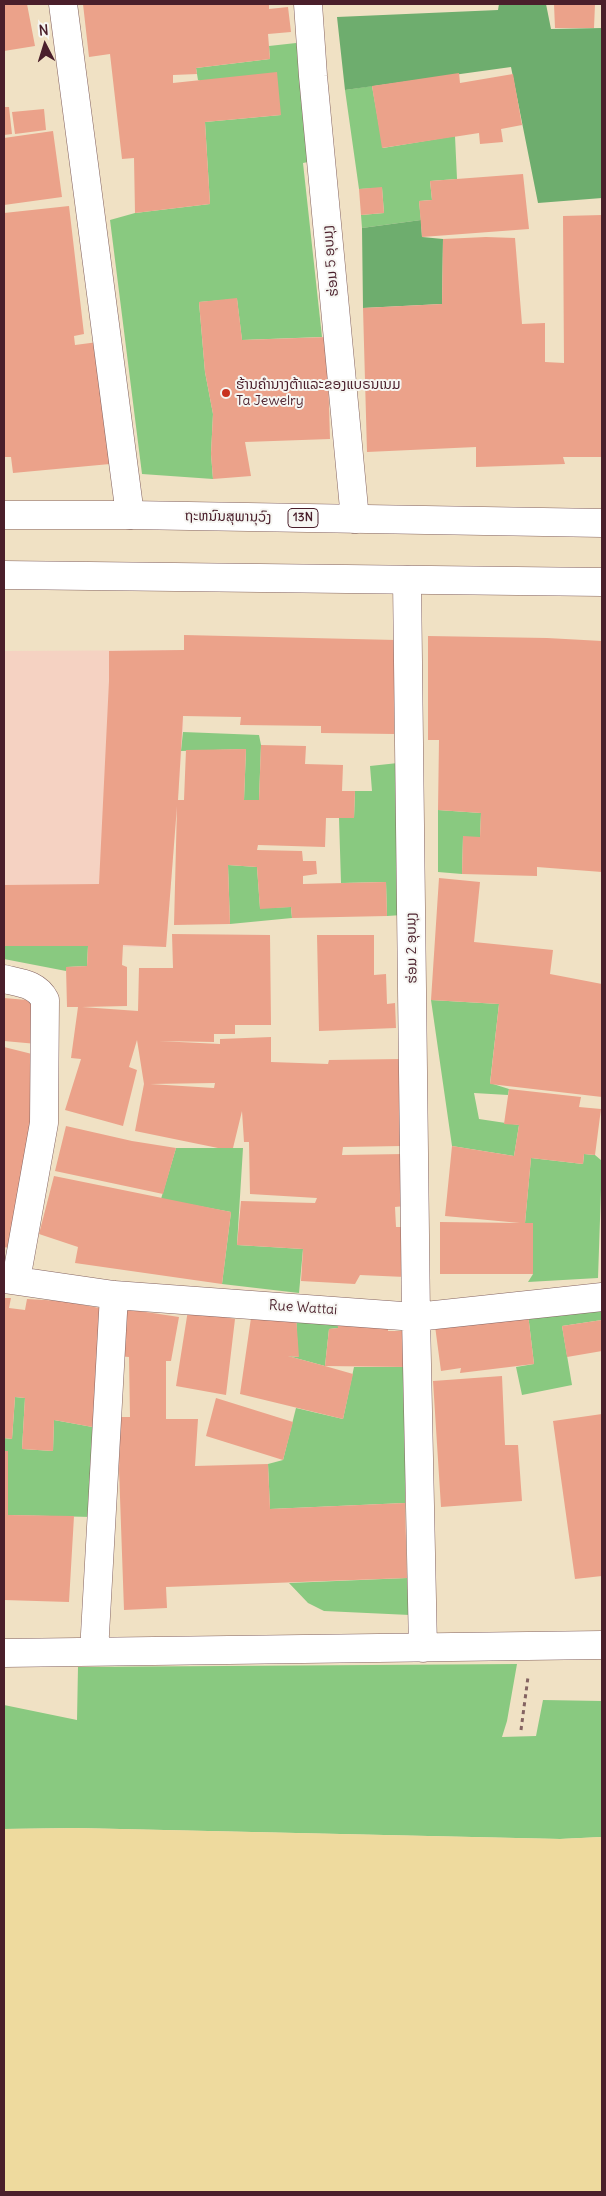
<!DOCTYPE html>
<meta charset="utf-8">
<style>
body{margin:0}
#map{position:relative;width:606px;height:2196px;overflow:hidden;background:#f0e1c4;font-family:Delius,sans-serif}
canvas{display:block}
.frame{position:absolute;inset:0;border:5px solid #4a1f2b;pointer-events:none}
.north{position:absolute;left:20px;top:20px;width:50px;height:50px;-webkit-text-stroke:4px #f6f6f2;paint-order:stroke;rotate:355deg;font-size:14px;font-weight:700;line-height:20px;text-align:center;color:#4a1f2b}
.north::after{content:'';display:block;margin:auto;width:18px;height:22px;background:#4a1f2b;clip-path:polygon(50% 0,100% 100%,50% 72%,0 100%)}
</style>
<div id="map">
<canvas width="606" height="2196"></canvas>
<div class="frame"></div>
<div class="north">N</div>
</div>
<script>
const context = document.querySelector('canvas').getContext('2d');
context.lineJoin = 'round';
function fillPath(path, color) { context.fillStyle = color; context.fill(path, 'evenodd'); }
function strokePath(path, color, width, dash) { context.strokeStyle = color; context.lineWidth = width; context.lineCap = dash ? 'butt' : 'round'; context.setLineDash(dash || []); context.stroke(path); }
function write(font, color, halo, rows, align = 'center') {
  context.font = font + ' Delius,"Noto Sans Lao",sans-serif'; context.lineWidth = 4; context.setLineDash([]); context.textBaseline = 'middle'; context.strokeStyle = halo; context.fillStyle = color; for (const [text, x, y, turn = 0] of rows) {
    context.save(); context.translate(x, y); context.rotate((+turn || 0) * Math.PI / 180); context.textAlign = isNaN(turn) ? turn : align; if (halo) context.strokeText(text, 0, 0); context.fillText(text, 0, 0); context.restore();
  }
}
const built = new Path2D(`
 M184,650L183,732L166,947L4,946V651Z`);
const green = new Path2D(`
 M305,42L313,161L303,163L322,337L242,340L237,299L199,302L205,372L213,414L211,454L213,479L142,474L110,220L135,213L210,204L205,122L281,115L198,80L196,68L270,59L269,46Z
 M372,86L383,148L455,136L457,179L430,181L432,200L419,201L421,220L362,228L361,215L384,213L382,188L359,189L345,90Z
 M183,732L259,735L261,745L259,800H244L246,749L181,751Z
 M398,763L402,915L387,916L386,882L341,883L339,818H354L355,791H372L370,766Z
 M438,810L481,813L480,837H463L462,874L438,872Z
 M228,865L257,867L260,908L291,907L292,918L230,924Z
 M4,946H88L87,966L67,967L66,971L4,959Z
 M431,1000L499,1004L490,1083L509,1089L508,1095L474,1093L479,1119L519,1125L514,1156L452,1146Z
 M176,1148H243L237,1245L303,1249L299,1293L222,1284L231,1212L161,1199Z
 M584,1154L595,1155L602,1161L598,1278L528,1282L533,1274V1223H525L531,1158L583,1164Z
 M601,1303L602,1320L562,1326L572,1385L522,1395L516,1367L534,1364L528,1314Z
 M296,1316L340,1319L338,1328L329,1329L325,1366L288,1356L298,1357Z
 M354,1367H408L405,1503L270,1509L268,1464L283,1460L296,1408L343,1419Z
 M15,1397L25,1398L22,1449L53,1451L54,1420L98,1428L92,1517L8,1515V1451H4V1438L12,1439Z
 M407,1578L410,1615L324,1611L308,1603L289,1583Z
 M517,1664L507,1721L502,1737L536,1736L543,1700L602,1701V1837L560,1839L76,1828L4,1829V1705L77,1720L78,1667Z`);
const forest = new Path2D(`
 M499,4H546L551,29L602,28V198L538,203L511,67L345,90L337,17L498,10Z
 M421,220L422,237L443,239L442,304L363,308L362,228Z`);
const sand = new Path2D(`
 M76,1828L560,1839L602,1837V2192H4V1829Z`);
const building = new Path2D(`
 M4,4H27L35,46L4,51Z
 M83,4H269V9L288,7L291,32L268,34L270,59L196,68L197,74L173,75V83L277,72L281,115L205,122L210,204L135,213L134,158L122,159L110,54L89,57Z
 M554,4H595L594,28H555Z
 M459,73L460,83L513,74L522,125L501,129L503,142L480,144L479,133L382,148L372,86Z
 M4,107H9L12,134L4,135Z
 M44,109L46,130L15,134L12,112Z
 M53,131L62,197L4,205V138Z
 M523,174L529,229L422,237L419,201L432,200L430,181Z
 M382,187L384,213L361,215L359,189Z
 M69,206L84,334L74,336L75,345L98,342L110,464L13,473L11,457H4V213Z
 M602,215V457H563L565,464L476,467V447L367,452L363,308L442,304L443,239L486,237L515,238L522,324L545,323V362L564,363L563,216Z
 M237,298L242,340L327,337L330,439L245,442L251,476L213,479L211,454L213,414L205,372L199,302Z
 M184,635L396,640L394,734L321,733V726L240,725L241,717L183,716L178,800H184L186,750L246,749L244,800H259L261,745L306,746L305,764L343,765L342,791H355L354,818H326L325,847L258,845L257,850L302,851L303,861H316L317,874L303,876V884L386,882L387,916L292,918L291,907L260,909L257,867L228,865L230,924L174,925L177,806L166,947L123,945L122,965L127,967V1006L82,1007L138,1011L139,968H173L172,934L270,935L271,1025H235V1034H214V1042L159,1041L220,1044V1039L271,1037V1062L328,1064L329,1060L401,1059L402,1146L343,1147L342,1155L404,1154L405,1206L395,1207L396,1227H404L405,1277L360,1275L355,1284L301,1281L303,1249L237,1245L241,1201L315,1203L317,1198L250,1194L249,1142H244L242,1111L233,1148H218L135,1131L144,1084L137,1040L129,1067L137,1070L123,1126L65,1110L81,1059L71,1058L78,1007H67L66,967L87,966L88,946H4V885L99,884L109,681V651L184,650ZM215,1083L214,1088L150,1084Z
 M428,636L547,638L602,641V872L537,867V876L462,874L463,836L480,837L481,813L438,810L439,740H428Z
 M439,878L480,882L474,942L553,950L550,974L602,984V1097L490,1084L499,1004L431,1000Z
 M317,935H374V975L386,974L387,1004L395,1003L396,1028L319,1031Z
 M4,998L38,1001L37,1044L4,1041Z
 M4,1047L40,1056L13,1249L4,1247Z
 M509,1089L581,1097L579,1107L601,1109L595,1155L584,1154L583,1164L531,1158L525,1223H533V1274H440V1222L520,1223L445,1216L452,1146L514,1156L519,1125L504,1124Z
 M66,1126L132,1141L176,1148L163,1194L55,1171Z
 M54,1176L231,1212L222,1284L75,1263L78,1247L39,1234Z
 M4,1298H11L9,1308L25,1310L27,1299L62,1301L105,1309L98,1428L54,1420L53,1451L22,1449L25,1398L15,1397L12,1439L4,1438Z
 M126,1309L179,1317L171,1361H166V1419H198L195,1466L268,1464L270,1509L405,1503L407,1578L166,1587L167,1608L124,1610L119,1469L120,1417H130L129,1357L116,1356Z
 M188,1310L235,1319L226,1395L176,1386Z
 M252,1311L296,1316L299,1357L288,1356L325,1366L329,1329L338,1328L337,1320L388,1319V1331H408V1367L325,1366L353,1374L343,1419L240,1394Z
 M528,1314L534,1364L460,1373L461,1368L441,1371L435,1326Z
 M602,1320V1351L567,1357L562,1326Z
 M502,1376L505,1445H518L522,1501L441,1507L433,1381Z
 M216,1398L293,1422L283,1460L206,1436Z
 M602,1414V1576L575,1579L553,1421Z
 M4,1451H8V1515L74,1516L69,1602L4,1600Z`);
const path = new Path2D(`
 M521,1730L528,1677`);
const street = new Path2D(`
 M63,4L130,515
 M308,4L313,76L355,519
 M407,580L416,1317L423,1648
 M4,979C21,983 37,984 45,1000L44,1123L16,1280
 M4,1279L114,1295L416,1317L602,1297
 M94,1652L114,1295
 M4,1653L602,1645`);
const highway = new Path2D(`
 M4,515H130L602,523
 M4,575L602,582`);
const markers = [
 [226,393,5,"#c8321e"]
];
const shields = [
 [303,518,30]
];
const shieldNames = [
 ["13N",303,518]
];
const streetNames = [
 ["ຮ່ອມ 5 ອຸບມຸງ",331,261,-95],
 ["ຖະຫນົນສຸພານຸວົງ",228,517,1],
 ["ຮ່ອມ 2 ອຸບມຸງ",412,948,-91],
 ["Rue Wattai",303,1308,4]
];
const poiNames = [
 ["ຮ້ານຄຳນາງຕ້າແລະຂອງແບຣນເນມ",236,385],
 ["Ta Jewelry",236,401]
];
fillPath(built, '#f5d2c2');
fillPath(green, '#89c980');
fillPath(forest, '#6ead6e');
fillPath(sand, '#eeda9e');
fillPath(building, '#eba28a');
strokePath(street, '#846361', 29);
strokePath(highway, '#846361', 29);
strokePath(path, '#846361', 3, [4, 4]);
strokePath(street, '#fff', 28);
strokePath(highway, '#fff', 28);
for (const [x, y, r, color] of markers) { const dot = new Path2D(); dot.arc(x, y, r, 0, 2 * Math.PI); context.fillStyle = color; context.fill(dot); strokePath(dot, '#f6f6f2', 2); }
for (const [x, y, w] of shields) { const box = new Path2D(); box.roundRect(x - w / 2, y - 9.5, w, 19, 4); context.fillStyle = '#f6f6f2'; context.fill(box); strokePath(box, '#4a1f2b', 1); }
write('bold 12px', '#4a1f2b', null, shieldNames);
write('14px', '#4a1f2b', '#f6f6f2', streetNames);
write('14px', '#4a1f2b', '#f6f6f2', poiNames, 'left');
</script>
